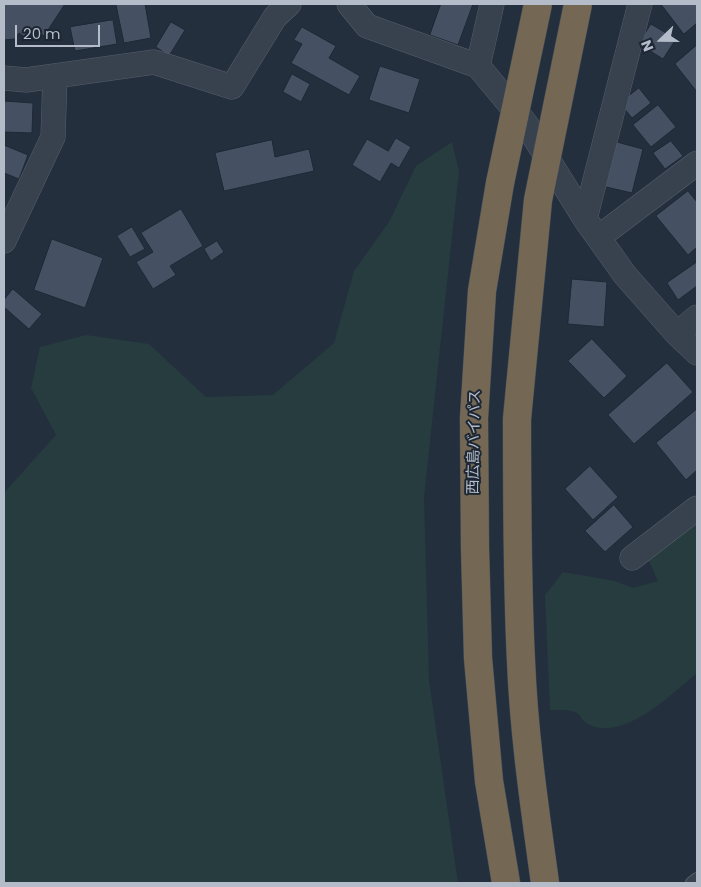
<!DOCTYPE html>
<meta charset="utf-8">
<style>
body{margin:0}
#map{position:relative;width:701px;height:887px;overflow:hidden;background:#242f3e;font-family:Poppins,sans-serif}
canvas{display:block}
.frame{position:absolute;inset:0;border:5px solid #b4bcc9;pointer-events:none}
.north{position:absolute;left:636px;top:15px;width:50px;height:50px;-webkit-text-stroke:4px #1d2633;paint-order:stroke;rotate:248deg;font-size:14px;font-weight:700;line-height:20px;text-align:center;color:#b4bcc9}
.north::after{content:'';display:block;margin:auto;width:18px;height:22px;background:#b4bcc9;clip-path:polygon(50% 0,100% 100%,50% 72%,0 100%)}
.scale{position:absolute;left:15px;top:25px;width:85px;height:22px;box-sizing:border-box;border:2px solid #b4bcc9;border-top:0;padding-left:6px;font-size:15px;line-height:18px;white-space:nowrap;color:#b4bcc9;-webkit-text-stroke:4px #1d2633;paint-order:stroke}
</style>
<div id="map">
<canvas width="701" height="887"></canvas>
<div class="frame"></div>
<div class="north">N</div>
<div class="scale">20 m</div>
</div>
<script>
const context = document.querySelector('canvas').getContext('2d');
context.lineJoin = 'round';
function fillPath(path, color) { context.fillStyle = color; context.fill(path, 'evenodd'); }
function strokePath(path, color, width, dash) { context.strokeStyle = color; context.lineWidth = width; context.lineCap = dash ? 'butt' : 'round'; context.setLineDash(dash || []); context.stroke(path); }
function write(font, color, halo, rows, align = 'center') {
  context.font = font + ' Poppins,"Noto Sans JP",sans-serif'; context.lineWidth = 4; context.setLineDash([]); context.textBaseline = 'middle'; context.strokeStyle = halo; context.fillStyle = color; for (const [text, x, y, turn = 0] of rows) {
    context.save(); context.translate(x, y); context.rotate((+turn || 0) * Math.PI / 180); context.textAlign = isNaN(turn) ? turn : align; if (halo) context.strokeText(text, 0, 0); context.fillText(text, 0, 0); context.restore();
  }
}
const green = new Path2D(`
 M452,142L459,171L424,497L429,680L458,883H4V493L56,435L31,388L40,347L86,335L149,344L206,397L273,395L334,343L354,271L389,222L416,166Z
 M697,524V673C673,693 623,743 588,724C583,722 581,716 577,713C570,709 558,710 550,710L545,595L563,572L615,581L633,588L658,581L648,559Z`);
const building = new Path2D(`
 M4,4H65L44,36L37,31L30,41L19,33L15,39L4,40Z
 M125,4H145L151,38L124,43L116,5Z
 M441,4H473L458,45L430,35Z
 M661,4H697V23L684,34Z
 M113,20L117,44L75,51L70,27Z
 M171,22L185,30L169,56L156,47Z
 M651,24L676,39L663,59L639,44Z
 M302,27L336,46L329,58L360,76L349,95L291,63L302,44L294,40Z
 M697,45V92L675,64Z
 M380,66L420,79L409,113L369,100Z
 M292,74L310,84L301,102L283,92Z
 M639,88L651,103L632,118L620,103Z
 M4,101L33,103L32,133L4,132Z
 M658,105L676,127L651,147L633,125Z
 M396,138L411,147L399,168L391,163L380,182L352,165L367,139L388,151Z
 M272,140L275,157L309,149L314,171L224,191L215,153Z
 M613,141L643,149L632,193L602,186Z
 M671,141L683,156L665,169L653,153Z
 M4,145L28,155L19,179L4,173Z
 M688,191L697,202V247L688,255L656,216Z
 M181,209L203,246L170,266L176,275L153,289L136,262L153,252L141,233Z
 M132,227L145,249L130,257L117,236Z
 M52,239L103,258L85,308L34,290Z
 M217,241L224,252L211,261L204,249Z
 M697,262V286L678,300L667,283Z
 M572,279L607,282L604,327L568,324Z
 M13,289L42,314L29,329L4,307V300Z
 M592,339L627,376L604,398L568,361Z
 M667,363L693,392L634,444L608,415Z
 M697,409V470L686,480L656,443Z
 M590,466L618,497L593,520L565,489Z
 M614,505L633,527L605,552L585,531Z`);
const service = new Path2D(`
 M692,883L697,879`);
const minor = new Path2D(`
 M349,4L367,26L478,66L526,124L585,219L625,275L677,334L697,353
 M478,66L492,4
 M4,78L26,80L154,62L232,87L275,17L289,4
 M585,219L640,4
 M599,237L697,163
 M4,241L53,137L55,76
 M677,334L697,317
 M632,558L697,508`);
const motorway = new Path2D(`
 M500,183L482,291L474,418L475,548L478,658L489,781L506,883
 M517,419C517,500 517,581 521,661C524,736 535,810 545,883`);
const motorwayBridge = new Path2D(`
 M500,183L538,4
 M517,419L538,200L578,4`);
const streetNames = [
 ["西広島バイパス",475,442,-89]
];
fillPath(green, '#263c3f');
fillPath(building, '#455162');
strokePath(building, '#1f2835', 1);
strokePath(service, '#565f6c', 14);
strokePath(minor, '#565f6c', 25);
strokePath(motorway, '#434c59', 29);
strokePath(service, '#38414e', 12);
strokePath(minor, '#38414e', 24);
strokePath(motorway, '#746855', 28);
strokePath(motorwayBridge, '#434c59', 29, []);
strokePath(motorwayBridge, '#746855', 28);
write('15px', '#b4bcc9', '#1d2633', streetNames);
</script>
